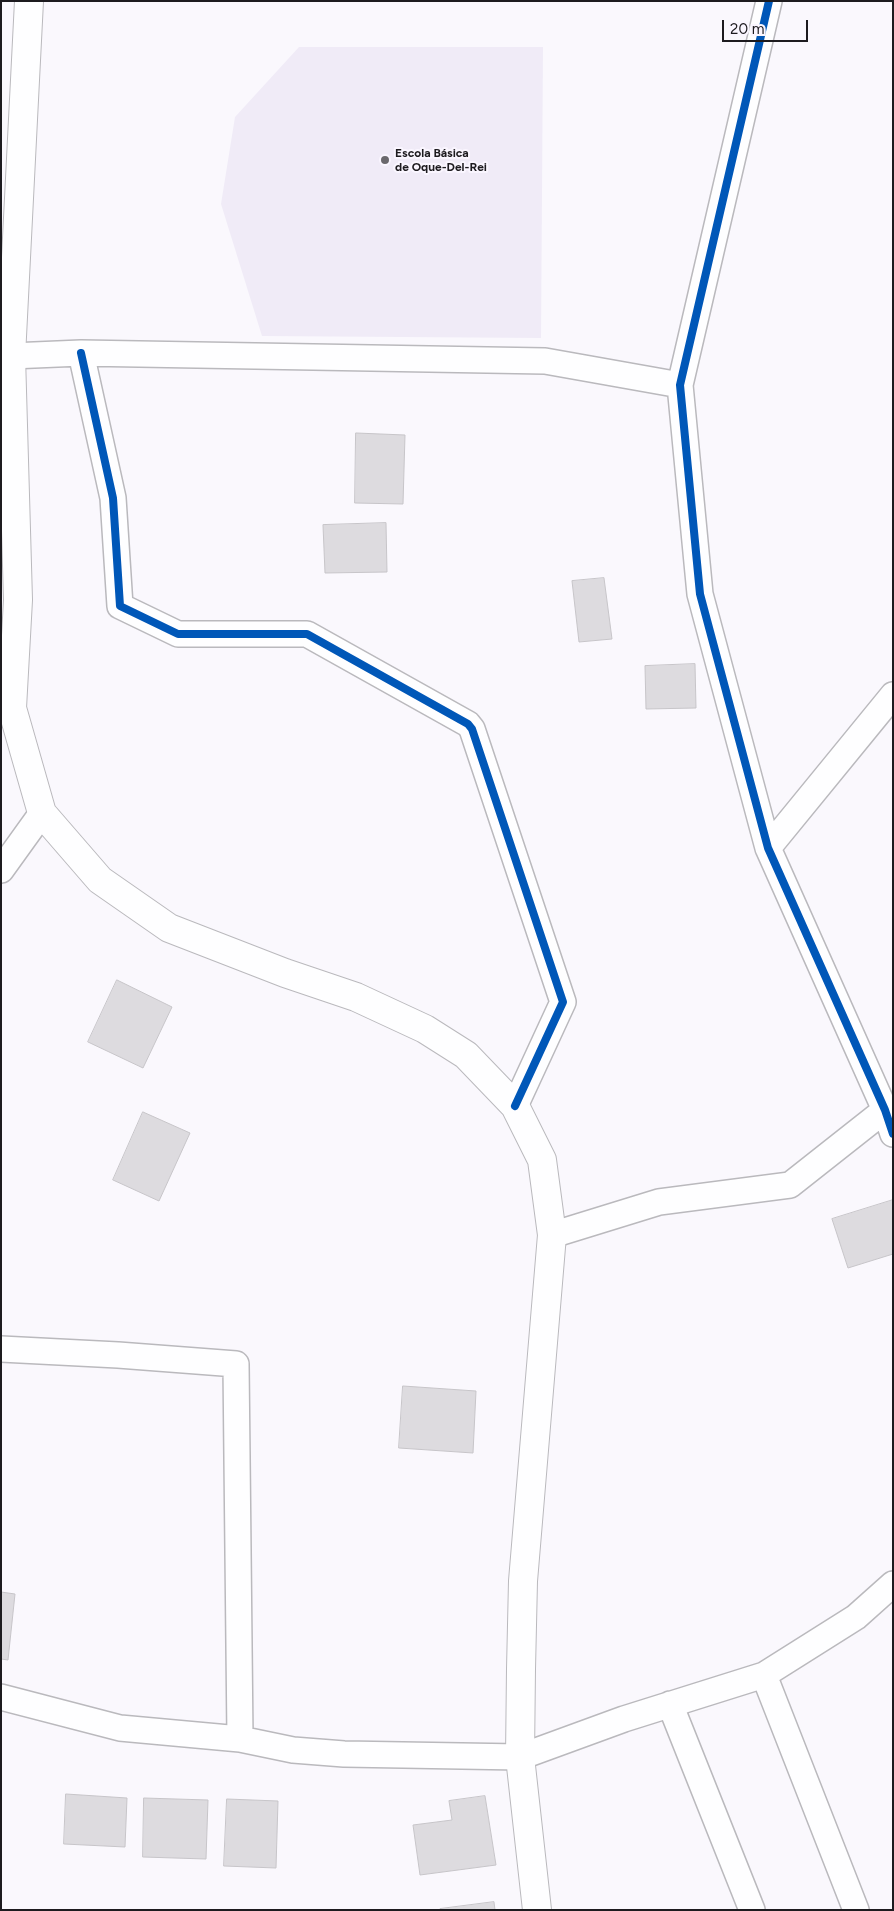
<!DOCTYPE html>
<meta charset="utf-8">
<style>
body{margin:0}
#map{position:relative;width:894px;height:1911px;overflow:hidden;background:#faf8fd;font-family:Figtree,sans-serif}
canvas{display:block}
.frame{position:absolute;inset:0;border:2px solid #1d1b1f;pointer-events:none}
.scale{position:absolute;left:722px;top:20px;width:86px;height:22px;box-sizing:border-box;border:2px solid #1d1b1f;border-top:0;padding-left:6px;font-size:15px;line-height:18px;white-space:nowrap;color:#1d1b1f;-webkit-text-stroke:4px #faf6ff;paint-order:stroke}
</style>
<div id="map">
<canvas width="894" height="1911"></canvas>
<div class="frame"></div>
<div class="scale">20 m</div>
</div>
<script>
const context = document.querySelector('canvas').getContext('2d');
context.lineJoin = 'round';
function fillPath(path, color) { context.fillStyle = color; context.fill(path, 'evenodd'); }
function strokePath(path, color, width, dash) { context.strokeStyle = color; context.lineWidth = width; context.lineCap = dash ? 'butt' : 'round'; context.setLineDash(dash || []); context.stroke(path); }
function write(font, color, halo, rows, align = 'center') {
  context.font = font + ' Figtree,sans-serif'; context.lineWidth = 4; context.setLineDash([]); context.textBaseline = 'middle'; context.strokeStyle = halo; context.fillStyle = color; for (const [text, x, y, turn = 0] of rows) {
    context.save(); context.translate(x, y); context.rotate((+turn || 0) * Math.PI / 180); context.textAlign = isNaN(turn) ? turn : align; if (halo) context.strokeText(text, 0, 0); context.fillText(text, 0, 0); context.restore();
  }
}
const built = new Path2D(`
 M299,47H543L541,338L262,336L221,204L235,117Z`);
const building = new Path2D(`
 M356,433L405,435L403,504L355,503Z
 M386,523L387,572L325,573L323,525Z
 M604,578L612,639L579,642L572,581Z
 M695,664L696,708L646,709L645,666Z
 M117,980L172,1007L143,1068L88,1042Z
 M143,1112L190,1133L159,1201L113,1180Z
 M893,1200V1254L848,1268L832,1219Z
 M403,1386L476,1391L473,1453L399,1448Z
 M1,1592L15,1594L8,1660L1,1659Z
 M66,1794L127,1798L125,1847L64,1844Z
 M485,1796L496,1865L420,1875L413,1825L452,1820L449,1801Z
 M144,1798L208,1800L206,1859L143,1857Z
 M227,1799L278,1801L276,1868L224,1866Z
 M494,1902L495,1910H440V1909Z`);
const minor = new Path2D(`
 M769,1L680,385L700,594L768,848L885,1110L893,1134
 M81,353L113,498L120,606L178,634H307L468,724L472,729L563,1002L515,1106
 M11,356L81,353L545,361L680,385
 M768,848L893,695
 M1,870L42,813
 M552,1235L659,1202L790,1185L885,1110
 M1,1349L118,1355L236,1364L240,1739
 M764,1675L856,1617L893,1584
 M1,1697L120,1728L240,1739L293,1750L344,1754L520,1757L624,1719L764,1675L856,1910
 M670,1704L752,1910`);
const primary = new Path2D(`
 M29,1L11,356L18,600L12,708L42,813L100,880L169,928L285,973L356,997L425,1029L466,1055L515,1106L542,1160L552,1235L523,1581L521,1669L520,1757L537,1910`);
const cycleway = new Path2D(`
 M769,1L680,385L700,594L768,848L885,1110L893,1134
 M81,353L113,498L120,606L178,634H307L468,724L472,729L563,1002L515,1106`);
const markers = [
 [385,160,5,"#6a686d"]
];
const poiNames = [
 ["Escola Básica",395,153],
 ["de Oque-Del-Rei",395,167]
];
fillPath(built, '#f0ebf7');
fillPath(building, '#dddbdf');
strokePath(building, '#c7c5c9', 1);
strokePath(minor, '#bab9bd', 28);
strokePath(primary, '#bab9bd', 30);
strokePath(minor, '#fefeff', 25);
strokePath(primary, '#fefeff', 28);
strokePath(cycleway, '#0057b8', 8);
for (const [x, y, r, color] of markers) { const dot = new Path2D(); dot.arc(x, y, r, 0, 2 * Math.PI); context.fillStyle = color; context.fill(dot); strokePath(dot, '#faf6ff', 2); }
write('bold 12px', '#1d1b1f', '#faf6ff', poiNames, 'left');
</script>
